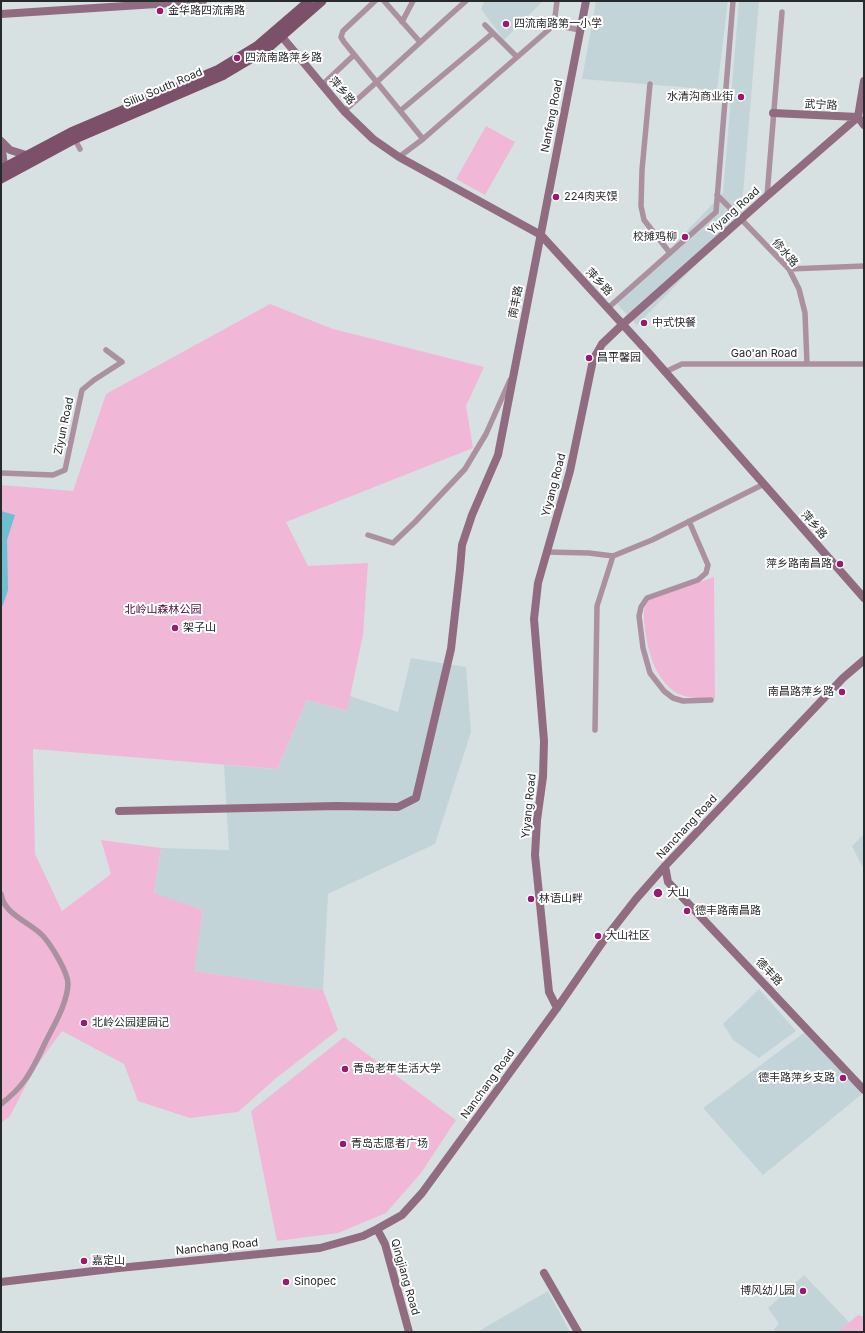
<!DOCTYPE html>
<meta charset="utf-8">
<style>
body{margin:0}
#map{position:relative;width:865px;height:1333px;overflow:hidden;background:#d8e1e2;font-family:Inter,sans-serif}
canvas{display:block}
.frame{position:absolute;inset:0;border:2px solid #272a2b;pointer-events:none}
</style>
<div id="map">
<canvas width="865" height="1333"></canvas>
<div class="frame"></div>
</div>
<script>
const context = document.querySelector('canvas').getContext('2d');
context.lineJoin = 'round';
function fillPath(path, color) { context.fillStyle = color; context.fill(path, 'evenodd'); }
function strokePath(path, color, width, dash) { context.strokeStyle = color; context.lineWidth = width; context.lineCap = dash ? 'butt' : 'round'; context.setLineDash(dash || []); context.stroke(path); }
function write(font, color, halo, rows, align = 'center') {
  context.font = font + ' Inter,"Noto Sans SC",sans-serif'; context.lineWidth = 4; context.setLineDash([]); context.textBaseline = 'middle'; context.strokeStyle = halo; context.fillStyle = color; for (const [text, x, y, turn = 0] of rows) {
    context.save(); context.translate(x, y); context.rotate((+turn || 0) * Math.PI / 180); context.textAlign = isNaN(turn) ? turn : align; if (halo) context.strokeText(text, 0, 0); context.fillText(text, 0, 0); context.restore();
  }
}
const built = new Path2D(`
 M484,1H543L504,40L481,9Z
 M596,1H728L717,90L582,79Z
 M739,1H759L741,219L637,325L617,304L723,193Z
 M411,658L466,667L471,732L435,844L328,894L323,990L193,971L203,910L154,894L161,848L229,850L224,765L277,769L307,700L346,711L350,696L398,712Z
 M864,834V867L862,866L852,846Z
 M759,989L796,1031L759,1058L733,1040L723,1024Z
 M805,1032L862,1094L763,1175L703,1108Z
 M804,1275L849,1322L837,1332H776L774,1329L779,1324L768,1308Z
 M548,1291L570,1332H477Z`);
const green = new Path2D(`
 M486,126L515,142L485,195L456,179Z
 M270,304L333,329L484,367L466,406L473,448L286,522L308,566L368,563L363,635L347,711L307,700L277,769L33,749L35,854L62,911L111,874L101,840L161,848L154,893L203,910L194,971L323,990L338,1030L275,1079L238,1112L190,1118L138,1101L124,1064L62,1031L35,1068L10,1116L1,1123V485L73,491L106,394Z
 M714,577L715,699C703,698 686,699 675,692C668,687 661,679 657,671C649,657 643,627 644,610C645,606 647,603 650,599Z
 M344,1037L456,1120L421,1173L386,1213L338,1233L277,1241L251,1111Z
 M858,1315L864,1317V1332H837Z`);
const water = new Path2D(`
 M1,511L15,515L7,540L8,590L3,605L1,607Z`);
const street = new Path2D(`
 M375,1L343,31L341,37L344,42L423,139
 M384,1L420,42
 M402,22L413,1
 M485,25L517,57
 M554,25L557,1
 M650,84L642,170L641,206L644,220L670,253
 M322,85L354,55
 M344,111C386,75 425,37 466,1
 M400,111L493,33
 M74,138L80,149
 M399,157L423,139L554,25L580,30
 M717,195L741,219L789,269L799,289L805,313L807,364
 M767,196L782,12
 M789,269L864,266
 M608,308L716,212L733,1
 M665,372L682,364H864
 M1,473L53,475L65,470L82,390L94,380L122,362L106,350
 M689,521L708,565L706,573L698,580L647,598L641,607L639,616L643,648L650,673L664,691L673,698L683,701L711,700
 M368,535L393,543L415,522L465,469L486,434L510,380
 M547,552L589,553L613,556L652,540L764,484
 M595,730L597,606L613,556
 M1,894C4,915 30,922 43,936C51,945 68,972 68,984C67,1004 54,1025 45,1043C39,1056 33,1069 25,1080C18,1090 10,1097 1,1104`);
const secondary = new Path2D(`
 M1,14L203,1
 M278,32L344,111L373,139L399,157L541,235L647,351L864,598
 M773,113L858,117L864,125
 M1,141L10,150L26,155
 M1,142L5,174
 M119,811L336,806L398,807L416,798L451,649L460,569L462,545L472,515L498,455L586,1
 M665,866L668,882L864,1090
 M557,1008L549,992L535,855L537,820L543,777L544,741L534,619L538,583L570,471L593,360L602,344L623,324L767,196L858,117L864,81
 M377,1229L385,1244L409,1332
 M544,1273L578,1332
 M1,1282L119,1268L320,1248L363,1236L377,1229L402,1215L422,1193L557,1008L604,940L636,899L665,866L843,678L864,660`);
const primary = new Path2D(`
 M1,169L71,132L217,70L258,45L309,1
 M1,179L75,139L224,75L266,50L322,1`);
const markers = [
 [160,11,4,"#9a1a70"],
 [506,24,4,"#9a1a70"],
 [237,58,4,"#9a1a70"],
 [741,97,4,"#9a1a70"],
 [556,197,4,"#9a1a70"],
 [685,237,4,"#9a1a70"],
 [644,323,4,"#9a1a70"],
 [589,358,4,"#9a1a70"],
 [840,564,4,"#9a1a70"],
 [175,628,4,"#9a1a70"],
 [842,692,4,"#9a1a70"],
 [658,893,5,"#9a1a70"],
 [531,899,4,"#9a1a70"],
 [687,911,4,"#9a1a70"],
 [598,936,4,"#9a1a70"],
 [84,1023,4,"#9a1a70"],
 [345,1069,4,"#9a1a70"],
 [843,1078,4,"#9a1a70"],
 [343,1144,4,"#9a1a70"],
 [84,1261,4,"#9a1a70"],
 [286,1282,4,"#9a1a70"],
 [803,1291,4,"#9a1a70"]
];
const poiNames = [
 ["金华路四流南路",168,11],
 ["四流南路第一小学",514,24],
 ["四流南路萍乡路",245,58],
 ["水清沟商业街",733,97,"right"],
 ["224肉夹馍",564,197],
 ["校摊鸡柳",677,237,"right"],
 ["中式快餐",652,323],
 ["昌平馨园",597,358],
 ["萍乡路南昌路",832,564,"right"],
 ["架子山",183,628],
 ["南昌路萍乡路",834,692,"right"],
 ["大山",667,893],
 ["林语山畔",539,899],
 ["德丰路南昌路",695,911],
 ["大山社区",606,936],
 ["北岭公园建园记",92,1023],
 ["青岛老年生活大学",353,1069],
 ["德丰路萍乡支路",835,1078,"right"],
 ["青岛志愿者广场",351,1144],
 ["嘉定山",92,1261],
 ["Sinopec",294,1282],
 ["博风幼儿园",795,1291,"right"]
];
const streetNames = [
 ["Siliu South Road",163,88,-23],
 ["萍乡路",342,91,49],
 ["武宁路",821,105,3],
 ["Nanfeng Road",552,116,-79],
 ["Yiyang Road",734,211,-42],
 ["修水路",785,253,49],
 ["萍乡路",599,282,47],
 ["南丰路",516,302,-79],
 ["Gao'an Road",764,354],
 ["Ziyun Road",64,426,-78],
 ["Yiyang Road",554,485,-75],
 ["萍乡路",814,525,49],
 ["Yiyang Road",529,806,-84],
 ["Nanchang Road",687,827,-47],
 ["德丰路",769,972,47],
 ["Nanchang Road",488,1084,-54],
 ["Nanchang Road",217,1247,-6],
 ["Qingjiang Road",405,1277,74]
];
const parkNames = [
 ["北岭山森林公园",163,610]
];
fillPath(built, '#c3d4d8');
fillPath(green, '#f0b8d6');
fillPath(water, '#6ebfcf');
strokePath(street, '#ab919f', 5.5);
strokePath(secondary, '#916b80', 8);
strokePath(primary, '#7d5069', 9);
for (const [x, y, r, color] of markers) { const dot = new Path2D(); dot.arc(x, y, r, 0, 2 * Math.PI); context.fillStyle = color; context.fill(dot); strokePath(dot, '#fff', 1.5); }
write('11px', '#272a2b', '#fff', poiNames, 'left');
write('11px', '#272a2b', '#fff', streetNames);
write('11px', '#510c3a', '#fff', parkNames);
</script>
